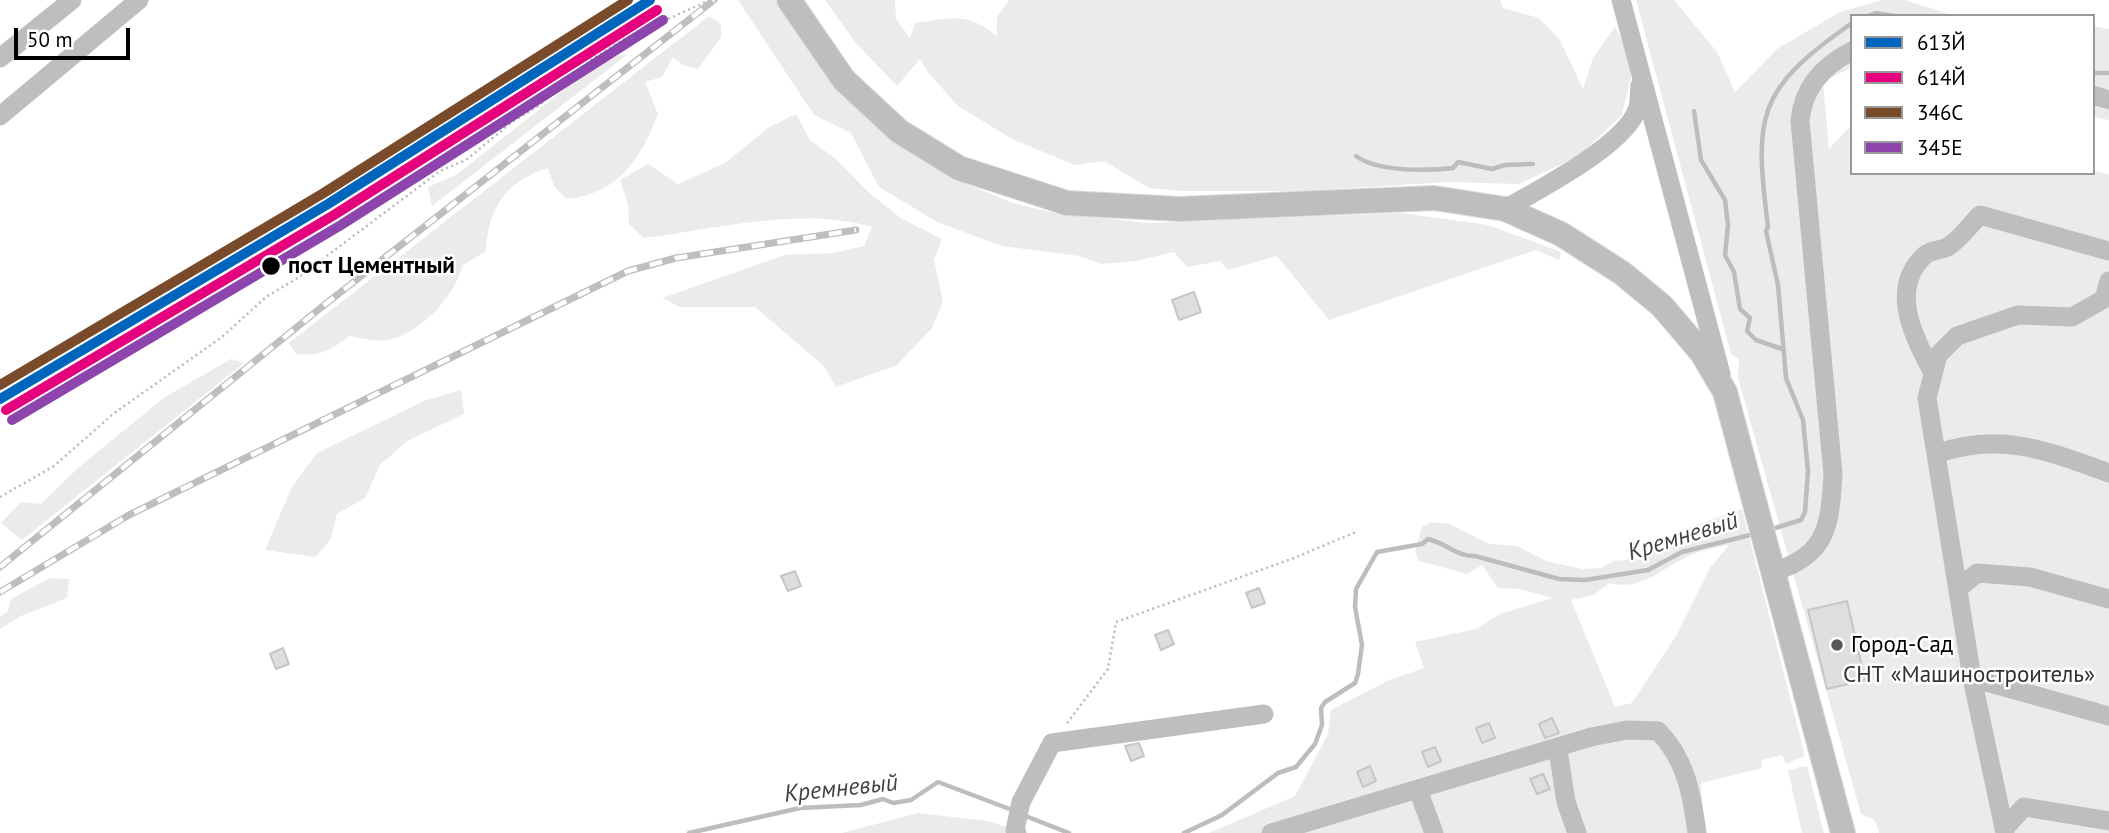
<!DOCTYPE html>
<meta charset="utf-8">
<style>
body{margin:0}
#map{position:relative;width:2109px;height:833px;overflow:hidden;background:#fff;font-family:"PT Sans",sans-serif}
canvas{display:block}
.legend{position:absolute;left:1850px;top:14px;width:245px;height:161px;box-sizing:border-box;background:#fff;border:2px solid #999;margin:0;padding:9px 12px;list-style:none;font-size:21px;color:#000}
.legend li{display:flex;align-items:center;gap:14px;height:35px}
.legend b{width:35px;border:2px solid #999}
.scale{position:absolute;left:14px;top:28px;width:116px;height:32px;box-sizing:border-box;border:4px solid #000;border-top:0;padding-left:9px;font-size:21px;line-height:24px;white-space:nowrap;color:#000;-webkit-text-stroke:5px #fff;paint-order:stroke}
</style>
<div id="map">
<canvas width="2109" height="833"></canvas>
<ul class="legend">
<li><b style="height:9px;background:#0065bd"></b>613Й</li>
<li><b style="height:9px;background:#e5007d"></b>614Й</li>
<li><b style="height:9px;background:#7a4b2a"></b>346С</li>
<li><b style="height:9px;background:#8e44ad"></b>345Е</li>
</ul>
<div class="scale">50 m</div>
</div>
<script>
const context = document.querySelector('canvas').getContext('2d');
context.lineJoin = 'round';
function fillPath(path, color) { context.fillStyle = color; context.fill(path, 'evenodd'); }
function strokePath(path, color, width, dash) { context.strokeStyle = color; context.lineWidth = width; context.lineCap = dash ? 'butt' : 'round'; context.setLineDash(dash || []); context.stroke(path); }
function write(font, color, halo, rows, align = 'center') {
  context.font = font + ' "PT Sans",sans-serif'; context.lineWidth = 5; context.setLineDash([]); context.textBaseline = 'middle'; context.strokeStyle = halo; context.fillStyle = color; for (const [text, x, y, turn = 0] of rows) {
    context.save(); context.translate(x, y); context.rotate((+turn || 0) * Math.PI / 180); context.textAlign = isNaN(turn) ? turn : align; if (halo) context.strokeText(text, 0, 0); context.fillText(text, 0, 0); context.restore();
  }
}
const green = new Path2D(`
 M738,0H780L955,179L1013,203L1050,212L1148,223L1401,213L1488,225L1561,252L1559,260L1536,250L1329,320L1277,256L1228,270L1220,261L1187,267L1174,252L1136,261L1101,264L1079,256L1002,246L937,222L879,187L851,133L814,115Z
 M825,0H895L896,19L910,38L915,23C951,18 967,11 997,36V17L1009,0H1500L1503,8L1539,18L1560,40L1583,89L1593,58L1615,27L1634,63L1622,115L1579,156L1519,184L1449,182L1304,191H1180L1149,188L1104,161L1075,165L1012,139L958,106L927,71L920,59L897,86L855,42Z
 M1636,0H1674L1717,52L1735,92L1777,49L1840,12L1883,0H1905L1955,16H1852V67L1823,82L1829,149L1852,124V173H2093V170L2109,175V833H1879L1875,820L1861,814L1738,378L1739,359L1731,354Z
 M709,16L721,24V37L698,69L683,65L673,57L662,77L645,82L658,114C641,159 617,195 566,199L554,186L548,168C505,181 488,209 486,251L463,265C454,295 428,325 398,337C383,344 365,339 349,336C332,350 318,357 296,354L289,343Z
 M2093,26L2109,29V120L2093,117Z
 M628,54L432,206L428,187L456,175L603,59Z
 M796,114L810,140L836,159L868,192L902,219L942,239L934,260L943,302L932,328L897,365L836,387L824,366L755,307H680L662,298L785,255L833,253L864,246L872,227C803,206 715,229 644,238L629,224L628,204L620,180L648,164L678,184L725,163L768,128Z
 M231,359L244,363L22,540L1,523L21,502L41,504L79,467L165,397Z
 M461,390L464,414L407,441L380,465L365,498L337,514L331,539L316,557L265,550L291,489L317,453L424,401Z
 M1742,509L1805,756L1786,764L1782,755L1761,760L1762,768L1701,783L1704,833H1209L1295,796L1328,734L1331,710L1387,681L1424,668L1415,642L1476,629L1500,614L1553,598L1519,589L1498,588L1482,565L1467,574L1419,561L1415,552L1422,527L1431,522L1449,524L1489,544L1517,546L1546,561L1582,569L1601,568L1614,561L1645,558L1691,527ZM1729,545L1710,568L1676,636L1632,703L1615,707L1571,600L1593,595L1610,583C1641,592 1665,566 1691,555C1703,550 1717,547 1729,545Z
 M50,578L69,579L67,598L21,616L0,629V617L8,611L11,599Z
 M1807,766L1824,833H1802L1788,770Z
 M918,813L988,821L1024,833H842Z`);
const stream = new Path2D(`
 M1868,16L1876,13L1895,16
 M2093,73H2109
 M1694,111L1701,160L1725,200L1728,225L1725,255L1734,272L1740,309L1750,318L1747,331L1756,340L1782,349
 M1356,156C1377,172 1427,171 1453,168L1458,162L1492,169L1505,165L1533,164
 M1769,530L1801,520L1805,512L1808,471L1803,420L1786,378L1778,285L1766,231L1768,227C1754,115 1756,90 1852,23
 M1023,815L1069,833
 M689,833L800,808L861,805L883,799L893,803L911,800L938,782L1015,811
 M1184,833L1222,815L1278,773L1296,767L1315,744L1322,725L1321,708L1325,702L1355,683L1358,674L1362,645L1355,607L1356,589L1377,552L1422,544L1428,539C1446,543 1457,557 1475,556L1559,579L1585,580L1648,570L1682,552L1754,534`);
const building = new Path2D(`
 M1194,292L1201,312L1179,320L1172,300Z
 M795,571L801,586L788,591L781,576Z
 M1259,588L1265,603L1252,608L1246,593Z
 M1847,601L1865,680L1827,689L1808,610Z
 M1168,630L1174,644L1161,650L1155,635Z
 M283,648L289,664L276,669L270,654Z
 M1552,718L1559,733L1545,738L1539,724Z
 M1489,723L1495,738L1482,743L1476,728Z
 M1139,743L1144,756L1131,761L1125,746Z
 M1435,747L1441,761L1428,767L1422,752Z
 M1370,766L1376,781L1363,787L1357,772Z
 M1543,774L1550,789L1537,794L1530,779Z`);
const path = new Path2D(`
 M0,497L54,466L113,414L222,337L266,297L296,279L440,171L466,160L512,122L538,106L592,59L624,39L710,0
 M1067,723L1108,669L1116,622L1294,558L1356,532`);
const minor = new Path2D(`
 M1621,0L1721,374
 M0,58L72,0
 M2093,95L2109,100
 M0,116L139,0
 M1505,209C1538,190 1628,144 1638,107C1640,100 1639,92 1640,85
 M1933,373C1914,337 1888,289 1925,255C1932,249 1942,251 1949,246C1960,239 1970,225 1980,215L2109,251
 M1936,454C2000,431 2048,451 2109,473
 M1773,572C1828,555 1830,525 1833,474L1800,121C1803,88 1822,66 1852,51
 M1958,589L1977,573L2030,577L2109,599
 M1972,678L2109,716
 M1558,750L1566,802L1577,833
 M1418,790L1434,833
 M2004,829L2024,807L2109,821
 M1017,833L1015,830L1021,802L1052,743L1264,714
 M1271,833L1591,737L1627,730L1658,731C1686,759 1692,795 1697,833
 M2005,833L1972,678L1927,398L1938,355L1957,336L2018,315L2072,317L2104,299L2109,281`);
const major = new Path2D(`
 M789,0L844,80L899,131L959,168L1067,203L1180,209L1434,198L1505,209L1561,234L1622,273L1662,306L1702,353L1725,392L1843,833`);
const rail = new Path2D(`
 M0,567L328,302L714,0
 M0,592L129,515L628,271L676,258L856,230`);
const rail1 = new Path2D(`
 M0,399L328,204L650,0`);
const rail2 = new Path2D(`
 M6,410L334,215L657,10`);
const rail3 = new Path2D(`
 M0,385L322,194L628,0`);
const rail4 = new Path2D(`
 M12,420L341,225L663,20`);
const markers = [
 [271,266,10,"#000"],
 [1837,645,7,"#595959"]
];
const stopNames = [
 ["пост Цементный",288,266]
];
const poiNames = [
 ["Город-Сад",1851,645]
];
const parkNames = [
 ["СНТ «Машиностроитель»",1969,675]
];
const waterNames = [
 ["Кремневый",1683,537,-17],
 ["Кремневый",841,789,-6]
];
fillPath(green, '#ebebeb');
strokePath(stream, '#bdbdbd', 4.5);
fillPath(building, '#dedede');
strokePath(building, '#c6c6c6', 2);
strokePath(major, '#dbdbdb', 26);
strokePath(path, '#b9b9b9', 2.5, [2, 3.5]);
strokePath(minor, '#bebebe', 19);
strokePath(major, '#bebebe', 24);
strokePath(rail, '#bebebe', 7);
strokePath(rail, '#fff', 4.5, [13]);
strokePath(rail1, '#0065bd', 10);
strokePath(rail2, '#e5007d', 10);
strokePath(rail3, '#7a4b2a', 10);
strokePath(rail4, '#8e44ad', 10);
for (const [x, y, r, color] of markers) { const dot = new Path2D(); dot.arc(x, y, r, 0, 2 * Math.PI); context.fillStyle = color; context.fill(dot); strokePath(dot, '#fff', 2.5); }
write('bold 23px', '#000', '#fff', stopNames, 'left');
write('23px', '#000', '#fff', poiNames, 'left');
write('23px', '#313131', '#fff', parkNames);
write('italic 24px', '#424242', '#fff', waterNames);
</script>
